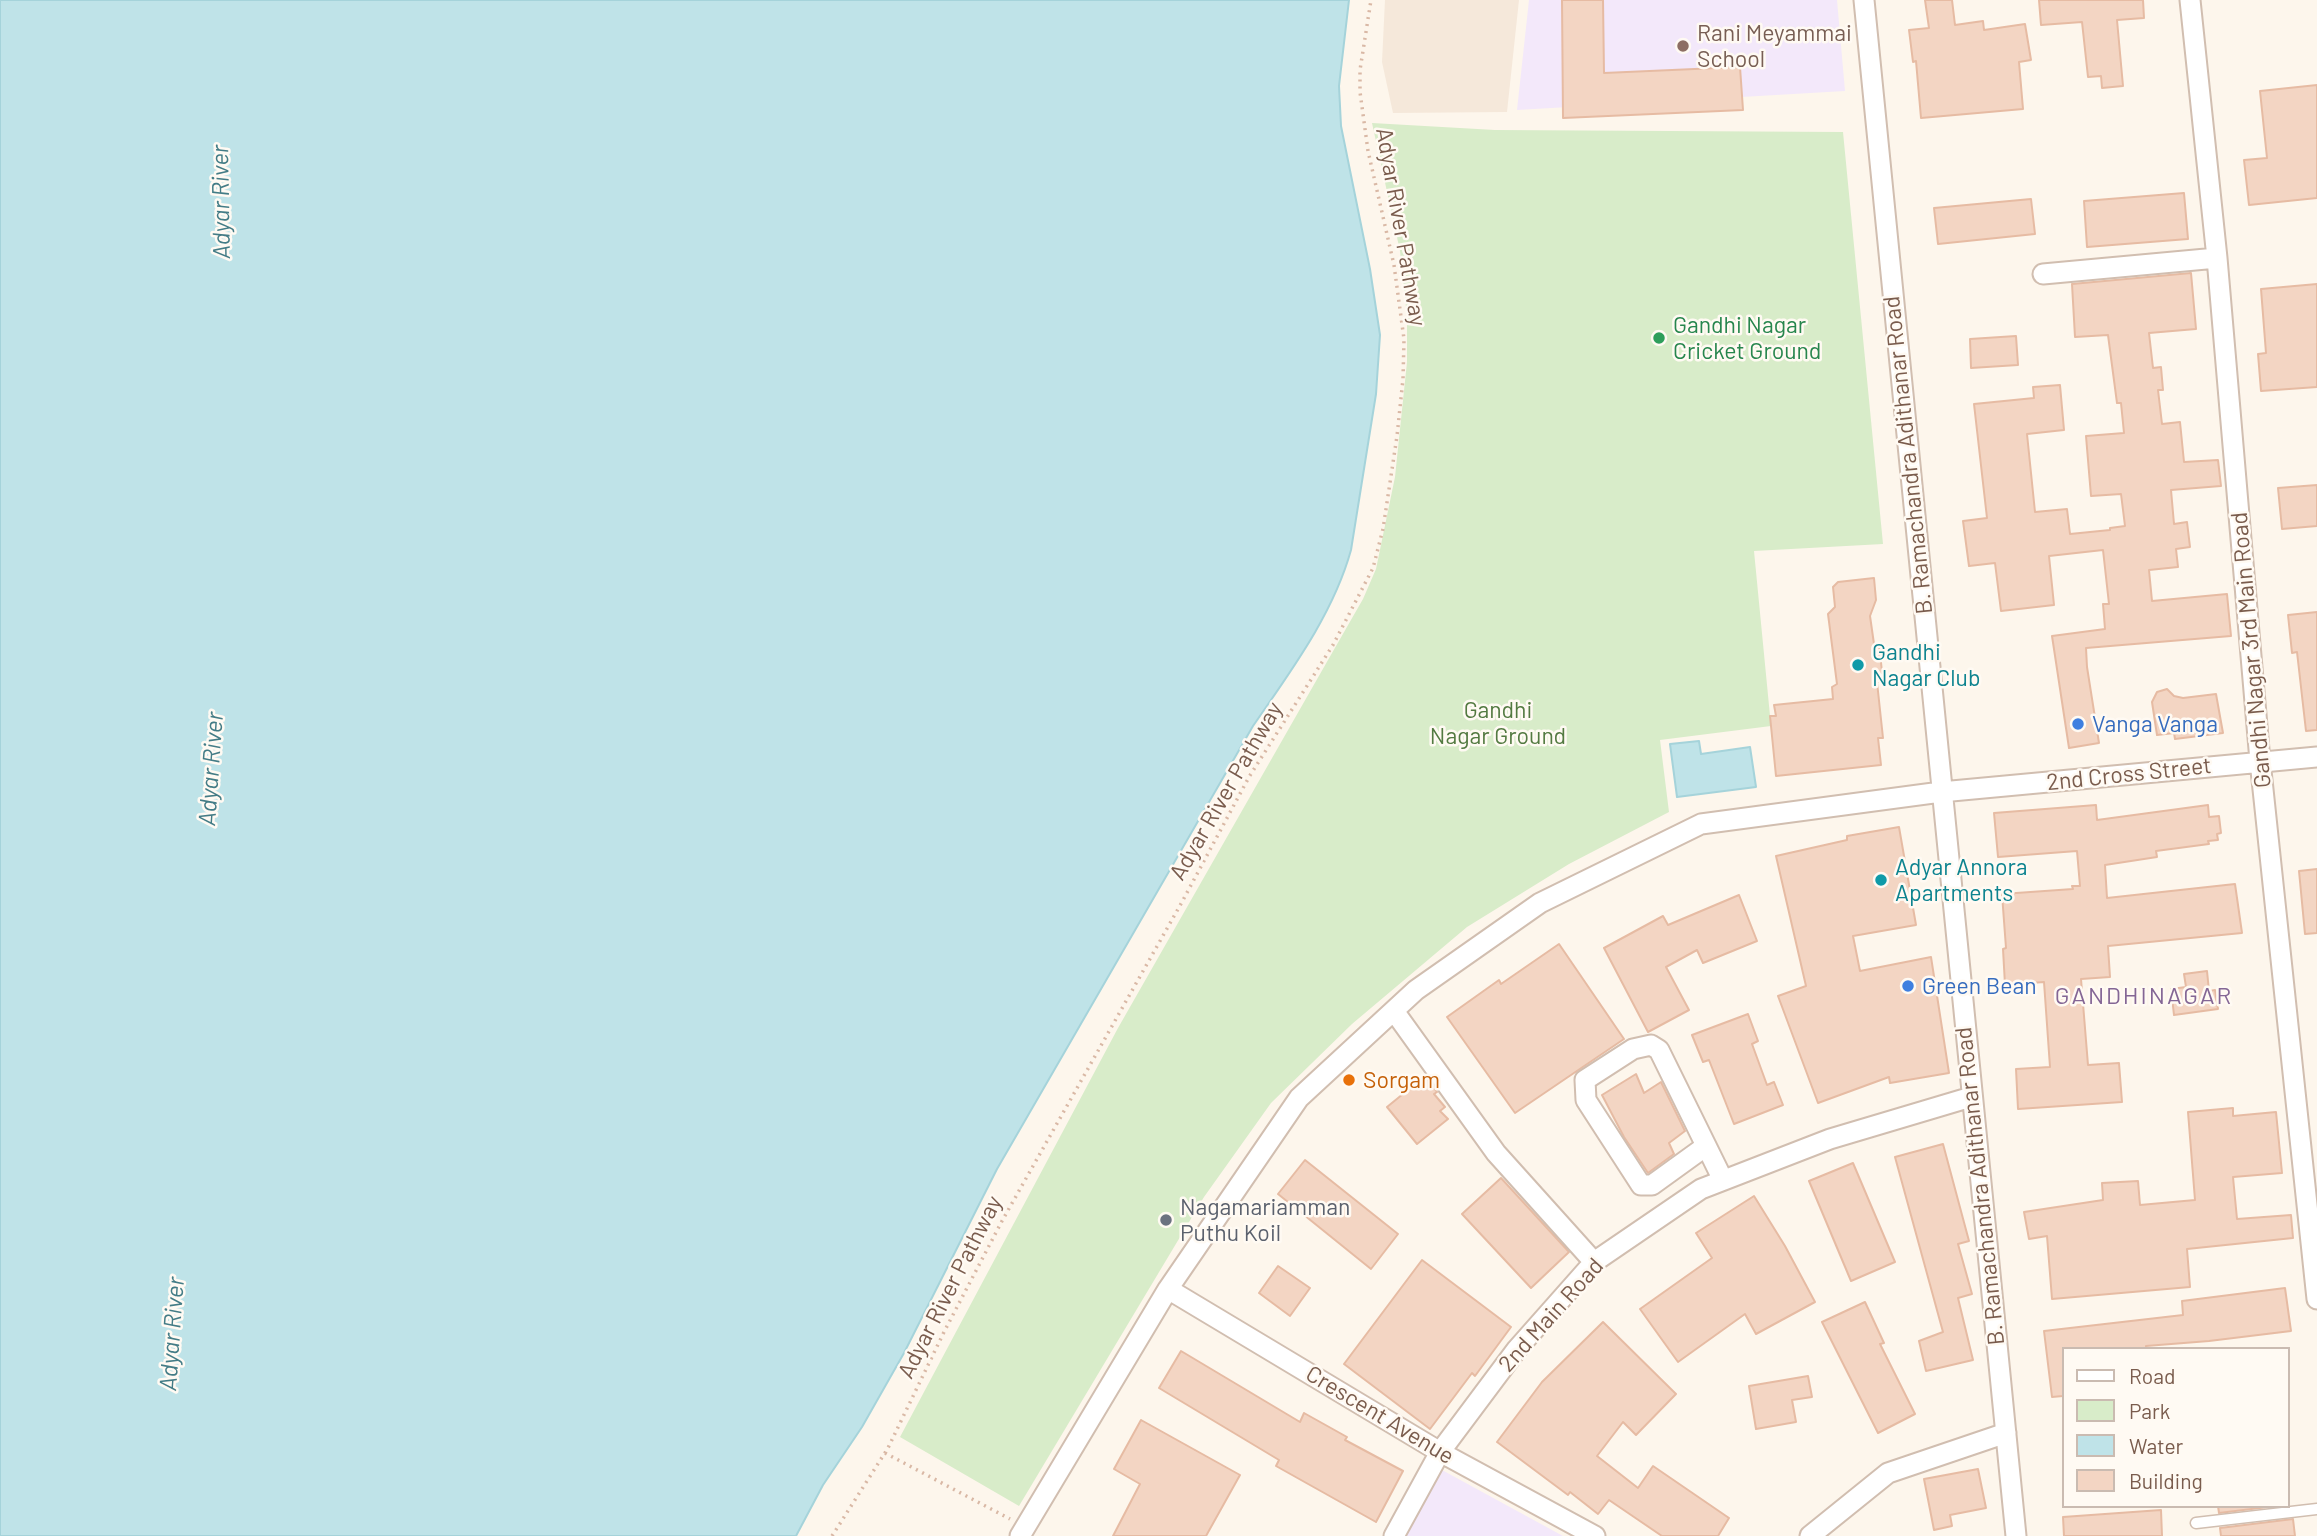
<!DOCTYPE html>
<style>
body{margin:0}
#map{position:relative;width:2317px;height:1536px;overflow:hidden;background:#fdf6ec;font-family:Barlow,sans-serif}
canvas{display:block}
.legend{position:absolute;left:2062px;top:1347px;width:228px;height:161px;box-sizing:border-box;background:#fffaf3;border:2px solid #cabbb1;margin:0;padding:9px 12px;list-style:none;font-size:21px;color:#7a5c4d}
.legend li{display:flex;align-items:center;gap:14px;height:35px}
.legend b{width:35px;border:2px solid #cabbb1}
</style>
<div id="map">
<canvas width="2317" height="1536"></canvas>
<ul class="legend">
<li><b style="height:9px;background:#fff"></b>Road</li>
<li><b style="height:19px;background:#d8ecc9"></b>Park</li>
<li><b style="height:19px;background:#bfe3e8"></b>Water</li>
<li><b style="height:19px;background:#f3d5c3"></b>Building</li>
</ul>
</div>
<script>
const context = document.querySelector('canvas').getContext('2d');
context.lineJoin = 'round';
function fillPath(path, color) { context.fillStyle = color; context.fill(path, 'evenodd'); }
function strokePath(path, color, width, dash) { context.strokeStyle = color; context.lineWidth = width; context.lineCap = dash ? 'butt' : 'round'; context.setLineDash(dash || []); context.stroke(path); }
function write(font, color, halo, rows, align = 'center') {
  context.font = font + ' Barlow,sans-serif'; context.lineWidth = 5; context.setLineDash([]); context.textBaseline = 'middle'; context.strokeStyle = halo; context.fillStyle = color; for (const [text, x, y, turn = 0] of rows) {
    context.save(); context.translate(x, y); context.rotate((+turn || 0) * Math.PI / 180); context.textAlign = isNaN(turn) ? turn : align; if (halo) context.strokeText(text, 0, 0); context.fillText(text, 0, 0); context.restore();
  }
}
const residential = new Path2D(`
 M1385,0H1519L1507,112L1393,113L1382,62Z`);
const education = new Path2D(`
 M1529,0H1837L1845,91L1517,110Z
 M1442,1470L1563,1536H1406Z`);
const green = new Path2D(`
 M1372,123L1495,130L1843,132L1883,544L1754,551L1771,726L1660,740L1669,812L1569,864L1467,927L1352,1024L1271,1103L1204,1197L1019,1506L900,1437L1118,1028L1328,660L1363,599L1376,569L1395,477L1407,362V317L1400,251Z`);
const water = new Path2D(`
 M0,0H1349L1339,86L1341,126L1370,269L1380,335L1376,394L1351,550C1333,615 1290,672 1253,726L997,1169L904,1353L862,1427L823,1485L796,1536H0Z
 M1699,741L1701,754L1750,747L1756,787L1677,797L1670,744Z`);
const building = new Path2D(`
 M1562,0H1603L1604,73L1740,67L1743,110L1563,118Z
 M1925,0H1952L1955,25L1983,21L1984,30L2025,24L2031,60L2019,62L2023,109L1921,118L1916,61L1913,62L1909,30L1929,28Z
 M2039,0H2143L2144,18L2117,20L2123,86L2102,88L2101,76L2088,77L2082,22L2041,25Z
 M2317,85V198L2249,205L2244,160L2267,158L2260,91Z
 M2184,193L2188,239L2087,247L2084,201Z
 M2031,199L2035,234L1938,244L1934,208Z
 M2191,273L2196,329L2149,333L2153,368L2161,367L2163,390H2158L2162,424L2180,422L2184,462L2218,460L2221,486L2171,490L2174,524L2187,522L2190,547L2176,549L2178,567L2149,570L2152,601L2227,594L2231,636L2086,648L2087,667L2099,743L2069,748L2052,636L2105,629L2103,604H2109L2103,550L2049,556L2054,605L2001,611L1995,563L1969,566L1963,521L1987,518L1974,404L2034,398L2033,387L2060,385L2064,430L2027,434L2035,512L2067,509L2070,534L2110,530V528L2125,526L2121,494L2091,496L2086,436L2124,433L2121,403H2117L2108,335L2075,337L2072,284Z
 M2317,284V387L2261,391L2258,354L2266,353L2261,289Z
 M2016,336L2018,365L1971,368L1970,339Z
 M2317,485V526L2282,529L2278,488Z
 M1874,578L1876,600L1870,616L1874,644H1879L1883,681L1877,682L1883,738H1878L1881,765L1776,776L1770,716H1776L1774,705L1833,699L1832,687L1837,684L1828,614L1835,607L1833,587L1838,582Z
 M2317,612V730L2306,731L2297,652L2292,653L2288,615Z
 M2167,689L2174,696L2183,698L2216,694L2223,733L2175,739L2174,733L2157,735L2152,702L2157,692Z
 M2096,805L2097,820L2208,805L2209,817L2219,816L2221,833L2217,834L2218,840L2208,841L2209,844L2156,851L2157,857L2105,865L2107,898L2235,884L2242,933L2108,946L2110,977L2081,979L2088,1065L2119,1063L2122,1102L2018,1109L2016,1069L2050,1067L2044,982L2005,985L2003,949L2006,948L2002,894L2073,889L2072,886H2080L2077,851L1998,857L1994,813Z
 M1899,827L1916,925L1853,936L1860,971L1931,957L1949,1073L1890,1083L1889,1077L1818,1103L1778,996L1806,986L1776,856L1847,840V836Z
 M2317,869V933L2305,934L2299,871Z
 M1739,895L1757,941L1703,963L1697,950L1666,967L1689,1010L1648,1032L1604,948L1663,916L1668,925Z
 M1559,944L1624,1039L1515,1113L1447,1017L1499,980L1501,984Z
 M2207,971L2209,991L2215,990L2218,1009L2174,1015L2171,989L2186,987L2184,974Z
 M1748,1014L1758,1041L1752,1044L1767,1085L1774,1082L1783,1105L1734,1124L1709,1060L1703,1062L1692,1035Z
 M1636,1074L1644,1093L1661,1082L1685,1131L1669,1143L1674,1154L1648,1173L1624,1137L1602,1095Z
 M1425,1076L1437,1092L1434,1094L1445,1107L1440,1111L1448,1119L1417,1144L1387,1107Z
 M2233,1108V1116L2276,1112L2282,1173L2233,1177L2237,1219L2291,1215L2293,1238L2187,1249L2190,1287L2052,1299L2047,1236L2029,1239L2024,1212L2103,1200L2102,1183L2138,1181L2140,1205L2195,1200L2188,1112Z
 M1943,1144L1969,1241L1958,1244L1972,1294L1958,1298L1973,1360L1926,1371L1919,1341L1943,1332L1895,1157Z
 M1305,1160L1398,1234L1371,1269L1278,1194Z
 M1853,1163L1895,1262L1851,1281L1809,1181Z
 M1501,1178L1569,1252L1531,1288L1462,1214Z
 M1754,1196L1785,1246L1815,1302L1756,1334L1745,1314L1678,1362L1640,1309L1712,1258L1696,1233Z
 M1422,1260L1511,1327L1475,1376L1472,1373L1430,1429L1344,1364Z
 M1278,1266L1310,1288L1290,1316L1259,1293Z
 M2285,1288L2291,1331L2209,1341L2146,1346V1349H2063V1396L2052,1397L2044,1331L2183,1315L2182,1301Z
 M1865,1302L1884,1343L1880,1344L1915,1414L1878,1433L1822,1322Z
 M1603,1322L1676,1394L1636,1435L1623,1422L1597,1456L1638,1488L1653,1466L1729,1518L1718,1536H1662L1609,1500L1598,1514L1570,1492L1568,1495L1497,1442L1542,1382Z
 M1181,1351L1300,1422L1304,1413L1347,1437L1345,1440L1403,1471L1376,1522L1276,1466L1279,1460L1159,1388Z
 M1808,1376L1812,1397L1792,1400L1796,1422L1756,1429L1749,1386Z
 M1141,1420L1240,1475L1206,1536H1113L1140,1484L1114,1469Z
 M1978,1469L1986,1508L1950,1515L1952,1526L1934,1530L1924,1479Z
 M2218,1506H2276L2219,1513Z
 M2161,1510L2162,1536H2064L2063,1517Z
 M2293,1519L2295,1536H2221L2220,1528Z`);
const path = new Path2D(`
 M885,1453L1010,1519
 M832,1536L888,1448L944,1332L1002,1221L1182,902L1249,777L1333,645L1373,568L1383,529L1397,436L1403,379L1404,339L1394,265L1368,151L1360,92V70L1371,0`);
const lane = new Path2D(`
 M2196,1523L2317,1509`);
const street = new Path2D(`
 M1864,0L2016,1536
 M2190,0L2217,258L2260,761L2317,1299
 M2043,274L2217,258
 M1394,1011L1496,1153L1594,1262
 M1706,1146L1652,1185H1641L1586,1100L1585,1080L1633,1049L1651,1045L1659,1050L1723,1180
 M1168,1289L1440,1452L1595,1536
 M1020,1536L1168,1289L1299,1098L1416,990L1540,903L1701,824L1941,792L2317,757
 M1394,1536L1440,1452L1517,1349L1594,1262L1701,1189L1830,1139L1971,1097
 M1810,1536L1888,1473L2006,1433`);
const markers = [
 [1683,46,7,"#8d6e63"],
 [1659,338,7,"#2e9e5b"],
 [1858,665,7,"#0f9aa8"],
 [2078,724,7,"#3f7fe0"],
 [1881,880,7,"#0f9aa8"],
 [1908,986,7,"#3f7fe0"],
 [1349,1080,7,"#e8710a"],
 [1166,1220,7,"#6b7280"]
];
const educationNames = [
 ["Rani Meyammai",1697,33],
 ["School",1697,59]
];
const streetNames = [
 ["Adyar River Pathway",1401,227,80],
 ["B. Ramachandra Adithanar Road",1908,455,-96],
 ["Gandhi Nagar 3rd Main Road",2251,650,-95],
 ["2nd Cross Street",2129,774,-6],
 ["Adyar River Pathway",1226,791,-60],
 ["B. Ramachandra Adithanar Road",1980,1186,-96],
 ["Adyar River Pathway",950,1287,-63],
 ["2nd Main Road",1551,1315,-48],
 ["Crescent Avenue",1380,1415,31]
];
const leisureNames = [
 ["Gandhi Nagar",1673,325],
 ["Cricket Ground",1673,351]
];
const cultureNames = [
 ["Gandhi",1872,652],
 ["Nagar Club",1872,678],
 ["Adyar Annora",1895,867],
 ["Apartments",1895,893]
];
const parkNames = [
 ["Gandhi",1498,710],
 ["Nagar Ground",1498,736]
];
const shopNames = [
 ["Vanga Vanga",2092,724],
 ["Green Bean",1922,986]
];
const foodNames = [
 ["Sorgam",1363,1080]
];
const worshipNames = [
 ["Nagamariamman",1180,1207],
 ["Puthu Koil",1180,1233]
];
const waterNames = [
 ["Adyar River",221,202,-91],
 ["Adyar River",211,769,-86],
 ["Adyar River",172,1334,-86]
];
const neighbourhoodNames = [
 ["GANDHINAGAR",2144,996]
];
fillPath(residential, '#f5e8da');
fillPath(education, '#f3e8fa');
fillPath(green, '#d8ecc9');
fillPath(water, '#bfe3e8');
strokePath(water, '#a5d3da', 2);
fillPath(building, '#f3d5c3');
strokePath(building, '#e6bba3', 2);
strokePath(lane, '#d1beb0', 13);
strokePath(street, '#d1beb0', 23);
strokePath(path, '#d9b8a5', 3.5, [2, 5]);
strokePath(lane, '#fff', 10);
strokePath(street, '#fff', 19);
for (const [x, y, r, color] of markers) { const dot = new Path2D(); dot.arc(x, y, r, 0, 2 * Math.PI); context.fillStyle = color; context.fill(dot); strokePath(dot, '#fffaf3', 2.5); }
write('23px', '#785e54', '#fffaf3', educationNames, 'left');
write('23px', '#7a5c4d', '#fffaf3', streetNames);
write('23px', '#27864d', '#fffaf3', leisureNames, 'left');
write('23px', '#0d838f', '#fffaf3', cultureNames, 'left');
write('23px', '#537a41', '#fffaf3', parkNames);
write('23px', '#366cbe', '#fffaf3', shopNames, 'left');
write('23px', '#c56008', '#fffaf3', foodNames, 'left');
write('23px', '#5b616d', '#fffaf3', worshipNames, 'left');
write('italic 24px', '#437c86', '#fffaf3', waterNames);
context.letterSpacing = '2px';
write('24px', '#846695', '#fffaf3', neighbourhoodNames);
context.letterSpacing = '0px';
</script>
